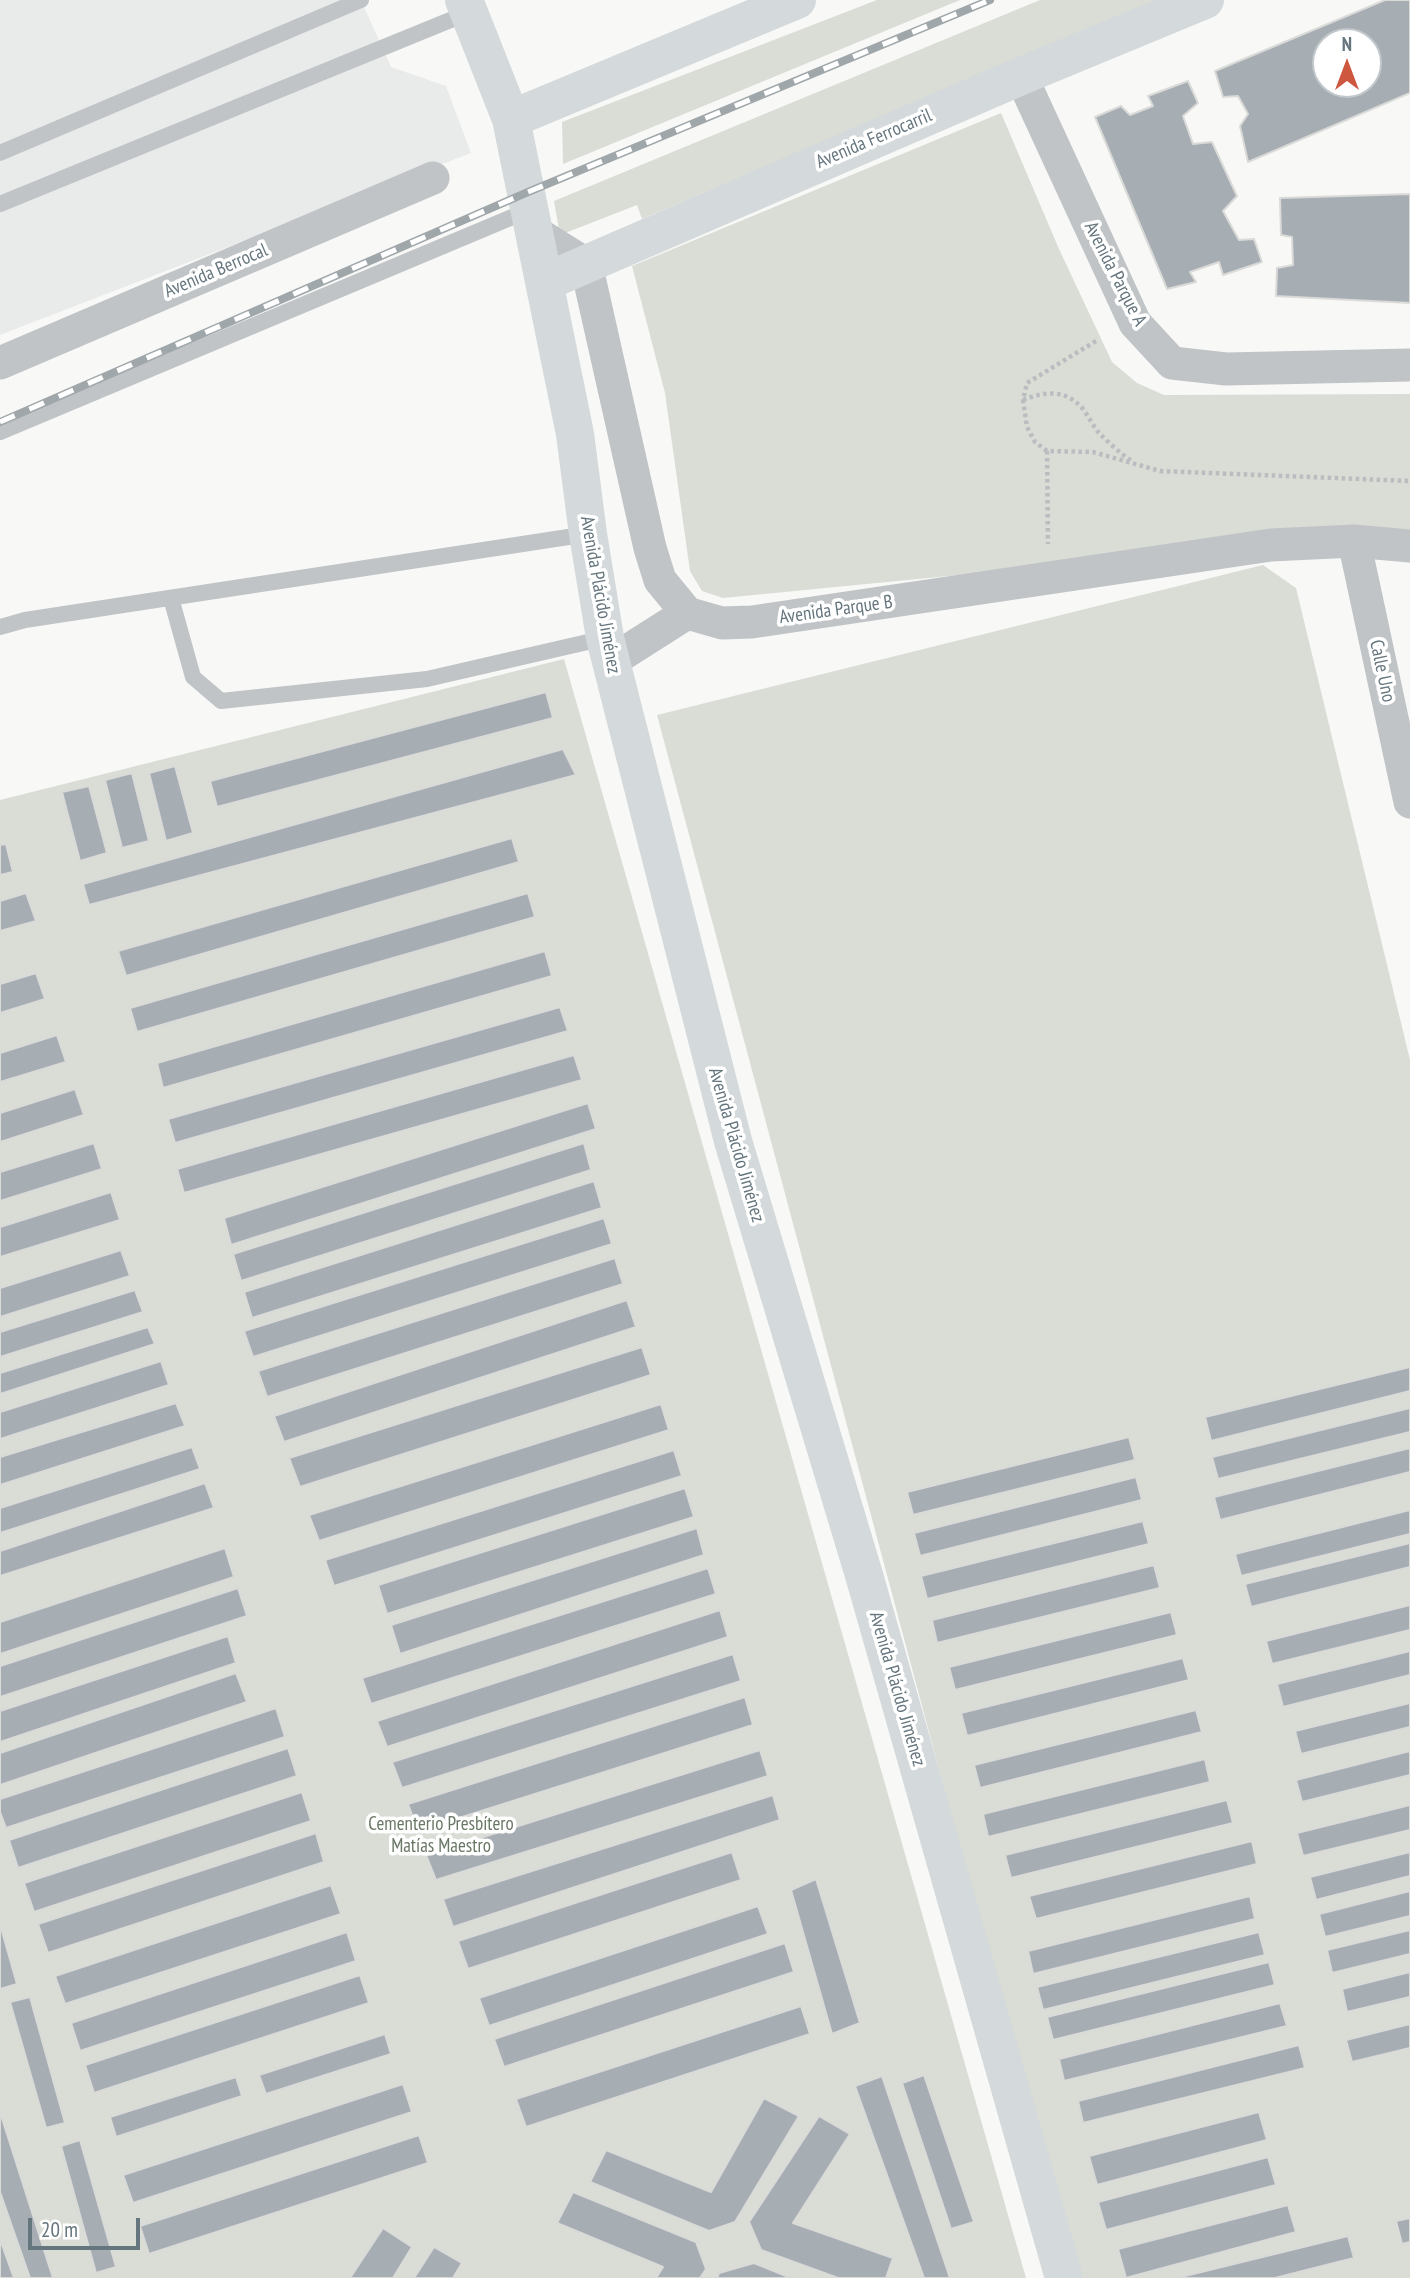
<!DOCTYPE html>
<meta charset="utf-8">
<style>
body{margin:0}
#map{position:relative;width:1410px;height:2278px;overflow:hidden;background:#f8f8f6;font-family:"PT Sans Narrow",sans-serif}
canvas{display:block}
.north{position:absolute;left:1312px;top:28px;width:70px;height:70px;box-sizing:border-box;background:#fff;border:2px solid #c2c8cb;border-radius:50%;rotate:0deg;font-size:19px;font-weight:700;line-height:28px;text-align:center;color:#66767e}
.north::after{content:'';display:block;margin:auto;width:24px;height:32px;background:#ce5740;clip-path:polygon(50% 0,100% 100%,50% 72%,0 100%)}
.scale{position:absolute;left:28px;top:2218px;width:112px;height:32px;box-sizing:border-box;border:4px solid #66767e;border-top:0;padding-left:9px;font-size:21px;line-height:24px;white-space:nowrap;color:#66767e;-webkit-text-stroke:5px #fff;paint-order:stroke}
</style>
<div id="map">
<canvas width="1410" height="2278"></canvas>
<div class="north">N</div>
<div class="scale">20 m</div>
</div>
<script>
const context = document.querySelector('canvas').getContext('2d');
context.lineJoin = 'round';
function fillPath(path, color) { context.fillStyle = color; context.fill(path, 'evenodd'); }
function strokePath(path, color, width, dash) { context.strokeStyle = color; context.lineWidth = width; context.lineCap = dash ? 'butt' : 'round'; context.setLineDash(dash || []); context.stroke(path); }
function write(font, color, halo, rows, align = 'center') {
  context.font = font + ' "PT Sans Narrow",sans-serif'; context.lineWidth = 7; context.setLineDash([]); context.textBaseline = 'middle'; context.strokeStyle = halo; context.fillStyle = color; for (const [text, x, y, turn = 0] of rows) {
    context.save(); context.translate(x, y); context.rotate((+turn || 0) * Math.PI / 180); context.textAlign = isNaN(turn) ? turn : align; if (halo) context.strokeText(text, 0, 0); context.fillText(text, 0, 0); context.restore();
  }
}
const built = new Path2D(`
 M0,0H361L391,67L446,86L471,153L0,335Z`);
const green = new Path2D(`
 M877,0H960L563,164L562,122Z
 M1040,0H1157L642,219L637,205L560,235L554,201Z
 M1001,113L1059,249L1112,362L1137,383L1164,395L1410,394V531L723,598L702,591L690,571L665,393L632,266Z
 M1263,565L1296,588L1410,1060V2278H1075L657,715Z
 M564,659L1026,2278H0V800Z`);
const building = new Path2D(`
 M1385,0H1410V93L1248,162L1240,126L1248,114L1238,96L1223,97L1215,71ZM1326,42H1368V84H1326Z
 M1188,81L1198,103L1183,116L1193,144L1212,142L1237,196L1223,211L1239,240L1254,239L1262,262L1223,275L1219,262L1190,272L1196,282L1167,289L1095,117L1121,106L1130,115L1153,106L1148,96Z
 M1410,194V303L1276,296L1277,268L1293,265L1292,237L1281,235L1280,198Z
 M546,692L553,718L217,807L210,781Z
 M563,749L576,775L89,905L83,884Z
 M175,766L193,833L166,841L149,773Z
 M132,773L149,841L122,848L105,780Z
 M89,786L107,853L80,861L62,792Z
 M512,838L519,862L126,976L118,951Z
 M6,844L13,872L0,875V845Z
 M26,893L36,921L0,931V901Z
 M528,893L535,917L137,1032L130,1008Z
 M545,951L552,976L163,1088L157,1063Z
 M36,973L45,999L0,1013V984Z
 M560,1007L568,1031L175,1143L168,1119Z
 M57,1035L66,1062L0,1082V1053Z
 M574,1055L582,1080L184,1193L177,1169Z
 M75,1089L84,1115L0,1142V1113Z
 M588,1103L596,1129L231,1245L224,1218Z
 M94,1143L102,1169L0,1201V1172Z
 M584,1143L591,1170L241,1281L233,1254Z
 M594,1181L602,1208L252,1318L244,1292Z
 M111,1192L120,1220L0,1257V1227Z
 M604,1218L612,1244L253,1357L244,1331Z
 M121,1250L130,1276L0,1317V1288Z
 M615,1258L623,1284L267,1397L258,1371Z
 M135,1290L143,1312L0,1357V1332Z
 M627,1300L636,1327L284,1442L274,1416Z
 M148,1327L155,1344L0,1394V1373Z
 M642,1347L651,1375L300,1487L289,1458Z
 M161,1361L169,1385L0,1439V1412Z
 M1410,1367V1391L1211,1441L1205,1417Z
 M176,1403L185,1426L0,1485V1457Z
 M661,1404L669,1430L319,1541L309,1515Z
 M1410,1408V1432L1218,1479L1212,1457Z
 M1129,1437L1135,1460L913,1515L907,1492Z
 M192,1447L200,1469L0,1533V1508Z
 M1410,1448V1472L1220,1520L1214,1497Z
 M674,1450L682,1476L334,1586L325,1560Z
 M1136,1477L1142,1500L920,1556L914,1533Z
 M205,1483L214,1508L0,1576V1551Z
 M685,1488L694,1517L387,1614L378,1585Z
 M1410,1510V1534L1241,1576L1235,1554Z
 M1143,1521L1149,1544L927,1599L921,1576Z
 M697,1528L704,1555L400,1654L391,1625Z
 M1410,1543V1567L1251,1607L1245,1584Z
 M225,1548L234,1577L0,1654V1622Z
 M1154,1565L1160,1588L937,1643L932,1620Z
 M708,1568L716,1594L371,1704L362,1678Z
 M238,1588L247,1616L0,1697V1666Z
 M1410,1605V1630L1272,1664L1266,1641Z
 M720,1610L728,1637L387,1747L377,1721Z
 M1171,1612L1177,1635L955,1690L949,1667Z
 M228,1636L236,1663L0,1742V1711Z
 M1410,1651V1675L1283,1707L1277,1684Z
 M733,1654L741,1681L402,1788L392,1762Z
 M1183,1658L1189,1680L967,1736L961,1713Z
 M236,1673L247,1702L0,1785V1753Z
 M745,1697L753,1725L418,1831L408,1804Z
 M1410,1703V1727L1301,1754L1295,1731Z
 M276,1708L285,1737L6,1828L0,1812V1799Z
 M1196,1710L1202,1732L980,1788L974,1765Z
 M288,1748L297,1776L18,1868L9,1840Z
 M760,1750L768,1776L436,1880L426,1855Z
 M1410,1751V1775L1302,1802L1296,1780Z
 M1205,1759L1210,1782L988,1837L983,1814Z
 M302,1792L311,1821L34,1912L24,1883Z
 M773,1795L780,1820L453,1927L443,1899Z
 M1227,1800L1233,1823L1011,1878L1005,1855Z
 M1410,1805V1830L1303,1856L1297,1833Z
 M316,1833L324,1862L48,1953L38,1924Z
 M1252,1841L1257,1864L1036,1919L1029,1896Z
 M732,1852L741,1880L468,1969L458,1941Z
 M1410,1852V1876L1316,1900L1310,1877Z
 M816,1879L860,2023L832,2034L791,1890Z
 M331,1885L341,1914L65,2004L55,1976Z
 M1410,1891V1916L1325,1937L1319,1914Z
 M1250,1896L1255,1919L1033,1974L1028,1951Z
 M758,1906L768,1934L489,2026L479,1998Z
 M0,1924L17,1984L0,1989Z
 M1410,1930V1954L1332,1973L1327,1950Z
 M347,1932L356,1961L80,2051L71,2023Z
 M1259,1932L1265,1955L1043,2010L1037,1987Z
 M785,1943L794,1972L504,2067L494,2039Z
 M1269,1962L1275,1985L1053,2040L1047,2017Z
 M1410,1972V1997L1347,2012L1342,1989Z
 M360,1975L369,2003L94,2093L85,2065Z
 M30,1997L65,2123L46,2128L10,2002Z
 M1280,2003L1287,2026L1064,2081L1059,2059Z
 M801,2006L810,2034L526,2127L516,2099Z
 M1410,2024V2048L1352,2062L1346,2040Z
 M385,2034L391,2054L266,2094L259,2075Z
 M1299,2045L1305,2068L1083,2123L1078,2101Z
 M924,2075L974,2222L951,2229L902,2083Z
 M882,2076L950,2278H924L855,2086Z
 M236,2077L242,2096L116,2137L110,2117Z
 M403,2084L412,2112L133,2203L123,2175Z
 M764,2098L799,2116L735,2222L709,2231L590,2182L606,2150L711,2192Z
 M0,2112L53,2278H30L0,2192Z
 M1259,2112L1267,2140L1097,2185L1089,2156Z
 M819,2116L850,2134L793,2223L893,2258L886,2278H838L761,2250L749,2222Z
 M419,2135L428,2163L149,2254L140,2226Z
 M80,2140L116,2267L96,2273L61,2146Z
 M1268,2157L1276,2185L1106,2230L1098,2202Z
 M573,2192L696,2242L706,2269L700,2278H656L663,2267L557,2223Z
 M1288,2205L1296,2232L1126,2278L1118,2249Z
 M1410,2218V2242L1402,2244L1396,2221Z
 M383,2228L412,2247L393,2278H350Z
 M1348,2236L1354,2258L1275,2278H1177Z
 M0,2239L14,2278H0Z
 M434,2247L462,2263L453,2278H414Z
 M754,2263L791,2278H717L719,2273Z`);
const path = new Path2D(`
 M1096,341L1027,383L1023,400L1027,427L1035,442L1047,451L1093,452L1160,471L1410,481
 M1023,400C1045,391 1066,389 1083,409C1089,417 1093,426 1099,433C1109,443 1121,454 1133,462
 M1047,451L1048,544`);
const lane = new Path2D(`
 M0,153L361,0
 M0,204L470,12
 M0,432L529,210
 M171,598L193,677L221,701L427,679L605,638
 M0,627L25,620L588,534`);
const street = new Path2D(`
 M1021,76L1135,323L1172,363L1226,369L1410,365
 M535,232L586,264L650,548L660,580L687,613L722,623L752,622L1271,545L1354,541L1410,546
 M0,363L433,178
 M1354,541L1410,802
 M610,662L687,613`);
const secondary = new Path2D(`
 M464,0L511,119L575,434L588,534L605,638L733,1141L864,1575L1064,2278
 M511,119L797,0
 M545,282L1021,76L1205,0`);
const rail = new Path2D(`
 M0,422L528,192L990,0`);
const streetNames = [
 ["Avenida Ferrocarril",874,139,-23],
 ["Avenida Berrocal",216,271,-23],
 ["Avenida Parque A",1115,274,63],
 ["Avenida Plácido Jiménez",600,595,80],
 ["Avenida Parque B",836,610,-8],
 ["Calle Uno",1382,671,78],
 ["Avenida Plácido Jiménez",736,1145,74],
 ["Avenida Plácido Jiménez",897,1689,74]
];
const parkNames = [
 ["Cementerio Presbítero",441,1825],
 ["Matías Maestro",441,1847]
];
fillPath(built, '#e9eaea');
fillPath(green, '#d9ddd6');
fillPath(building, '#a6aeb3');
strokePath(building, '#dadad9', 2);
strokePath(path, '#babdbf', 4.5, [3.5, 3.5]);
strokePath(lane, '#c0c4c7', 16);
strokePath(street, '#c0c4c7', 33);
strokePath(secondary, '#d4d9db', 38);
strokePath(rail, '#a0a7ab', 8);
strokePath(rail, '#fff', 5, [16]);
write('19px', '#66767e', '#fff', streetNames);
write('19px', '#697765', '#fff', parkNames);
</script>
